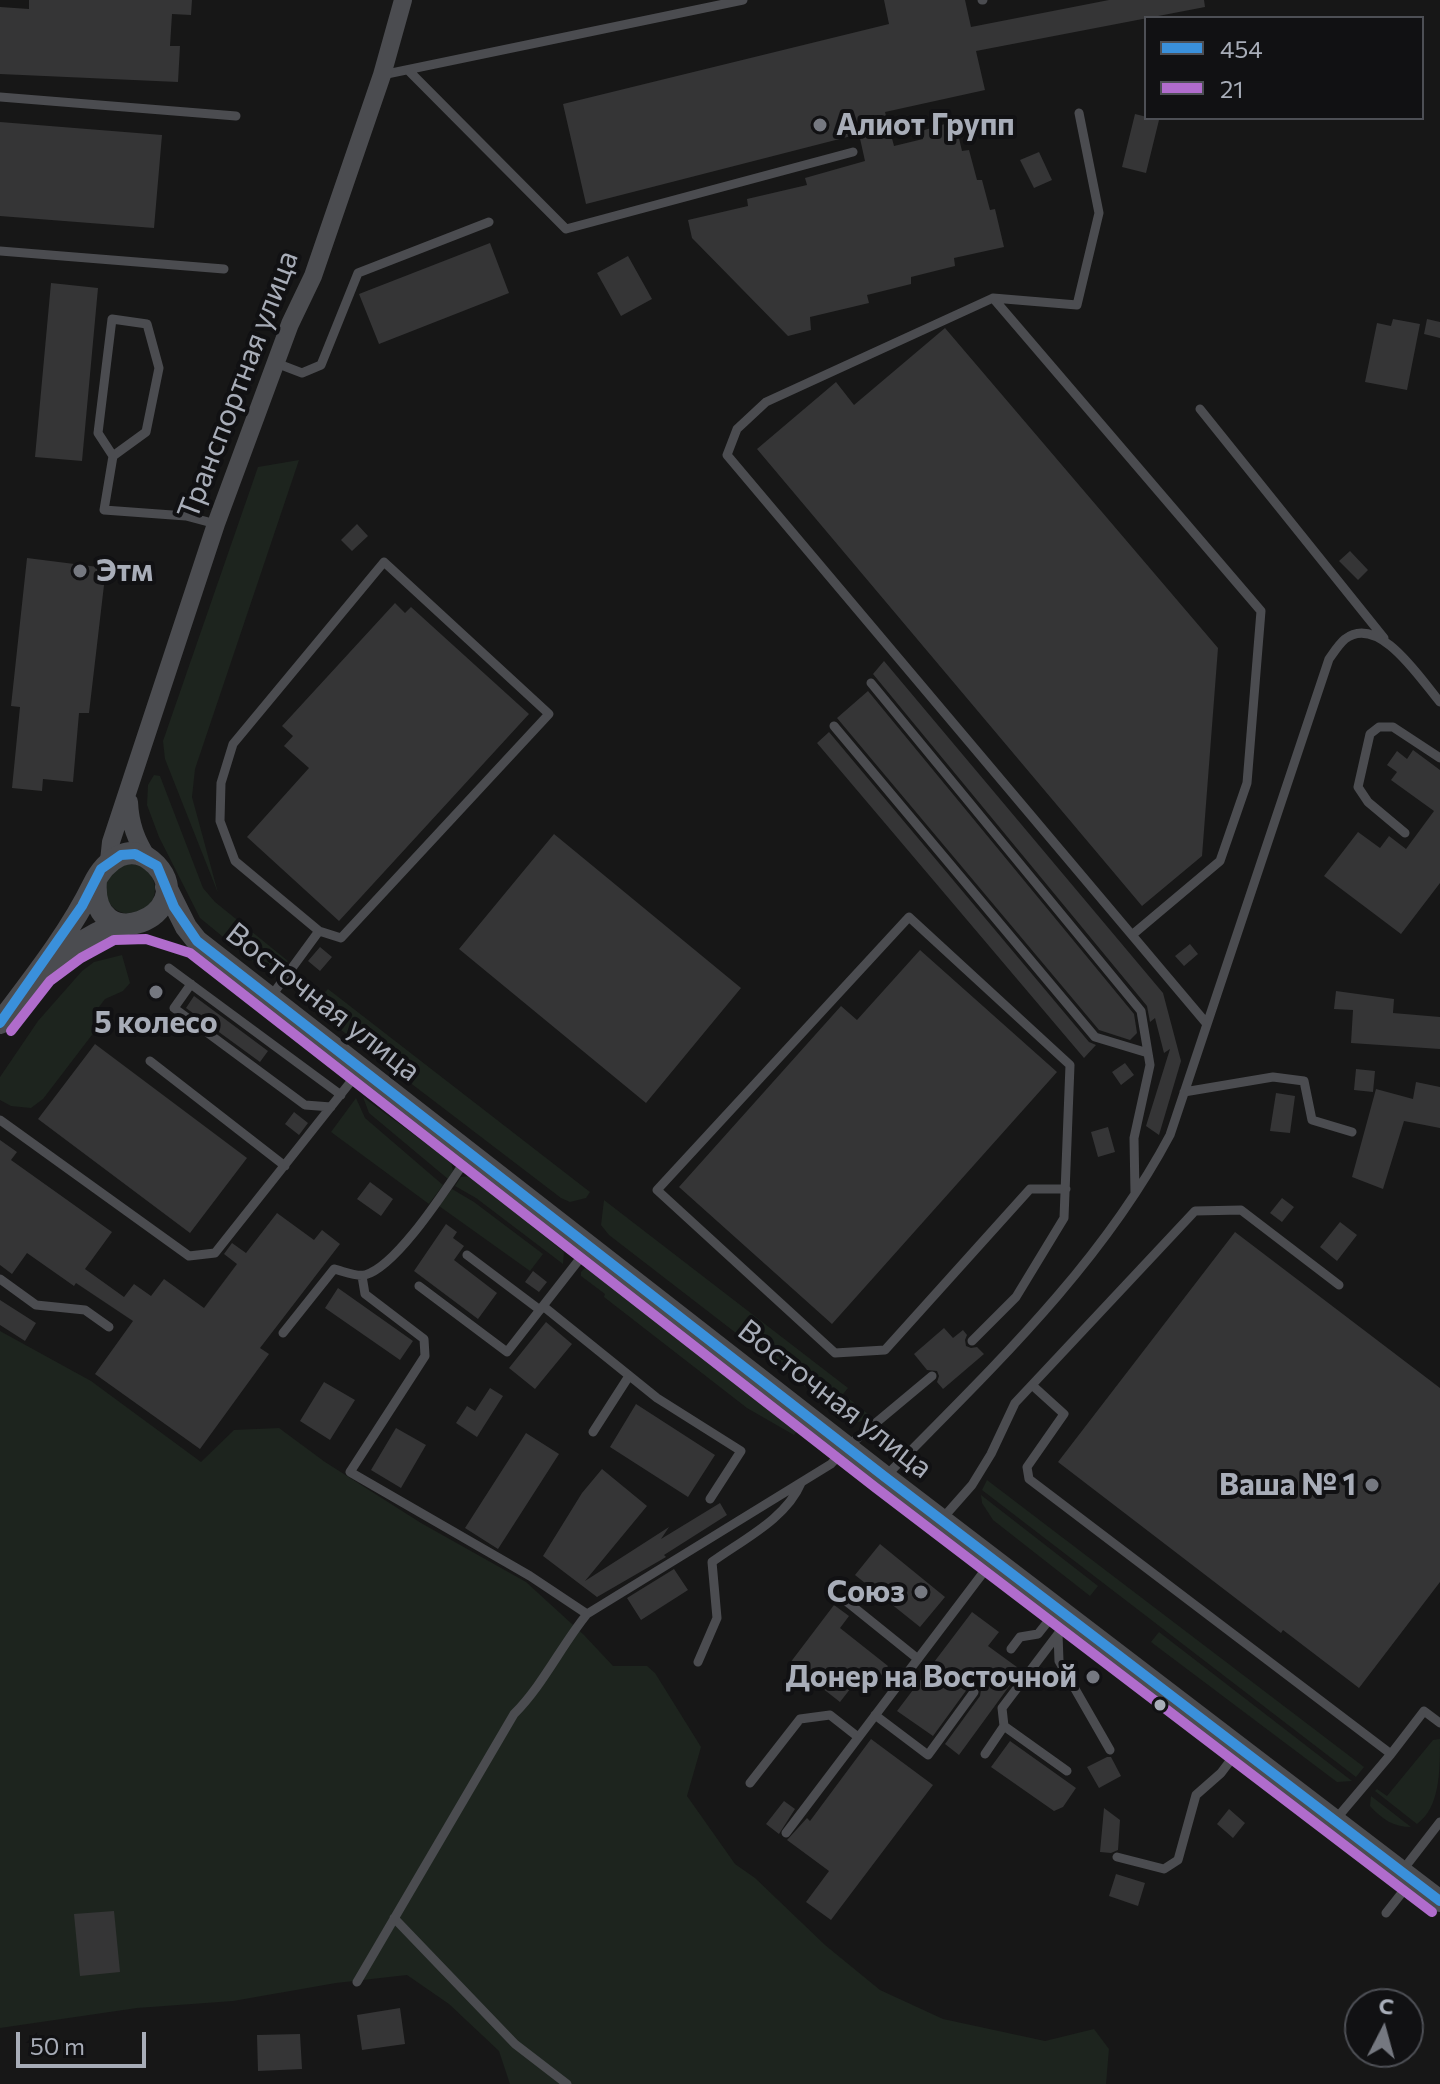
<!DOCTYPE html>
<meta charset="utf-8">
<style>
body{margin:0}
#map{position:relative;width:1440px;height:2084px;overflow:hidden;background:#171717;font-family:Commissioner,sans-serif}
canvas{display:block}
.legend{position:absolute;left:1144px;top:16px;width:280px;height:104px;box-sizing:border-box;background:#111113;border:2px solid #4d4f55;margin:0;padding:10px 14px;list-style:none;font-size:24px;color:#a8adb8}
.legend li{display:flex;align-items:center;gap:16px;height:40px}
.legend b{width:40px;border:2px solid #4d4f55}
.north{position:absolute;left:1344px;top:1988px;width:80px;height:80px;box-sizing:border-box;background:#111113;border:2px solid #4d4f55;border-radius:50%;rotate:6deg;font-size:22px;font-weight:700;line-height:32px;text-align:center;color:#a8adb8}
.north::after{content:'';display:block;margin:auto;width:28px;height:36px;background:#757880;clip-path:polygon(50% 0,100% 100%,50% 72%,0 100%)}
.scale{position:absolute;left:16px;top:2032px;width:130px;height:36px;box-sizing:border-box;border:4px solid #a8adb8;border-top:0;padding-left:10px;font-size:24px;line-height:28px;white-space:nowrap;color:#a8adb8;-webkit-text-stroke:6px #111113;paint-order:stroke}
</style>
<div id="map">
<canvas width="1440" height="2084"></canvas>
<ul class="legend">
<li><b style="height:10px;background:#3a90db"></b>454</li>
<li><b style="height:10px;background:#b06ccc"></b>21</li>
</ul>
<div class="north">С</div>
<div class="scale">50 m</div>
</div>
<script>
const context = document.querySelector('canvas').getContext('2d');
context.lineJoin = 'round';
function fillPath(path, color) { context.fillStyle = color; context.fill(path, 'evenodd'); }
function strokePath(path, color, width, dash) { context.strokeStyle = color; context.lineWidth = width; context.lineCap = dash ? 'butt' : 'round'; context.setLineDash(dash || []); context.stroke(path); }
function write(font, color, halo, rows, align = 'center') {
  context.font = font + ' Commissioner,sans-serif'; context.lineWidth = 8; context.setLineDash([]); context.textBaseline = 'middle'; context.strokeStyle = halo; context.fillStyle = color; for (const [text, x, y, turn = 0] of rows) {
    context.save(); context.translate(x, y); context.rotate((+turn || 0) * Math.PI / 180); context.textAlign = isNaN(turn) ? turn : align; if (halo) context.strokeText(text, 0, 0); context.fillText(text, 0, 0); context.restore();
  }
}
const green = new Path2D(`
 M299,460L195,769L192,797L218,893L165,759L163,741L258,467Z
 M154,775L160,776L203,888L215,902L288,961L278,973H267L200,918L159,837L147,805L148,785Z
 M105 889a25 25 0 1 1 50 0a25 25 0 1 1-50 0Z
 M122,955L130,983L123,991L105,999L99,1007L98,1027L43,1099L31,1108L11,1106L0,1100V1077L38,1021L82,971L94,962Z
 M328,989L590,1192L586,1198L570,1202L561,1198L328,1020C320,1010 317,999 328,989Z
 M363,1097L451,1162L453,1171L448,1179L369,1113Z
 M356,1098L365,1118L443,1185L429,1204L331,1132Z
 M470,1176L564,1252L563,1264L476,1198L455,1186L461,1177Z
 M452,1189L474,1202L543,1254L530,1271L439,1206Z
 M604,1200L848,1388L843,1394L868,1414L864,1420L855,1423L850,1421L609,1235L601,1225Z
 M585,1268L588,1269L798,1430L794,1435L747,1408L604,1297L605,1294L581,1276V1272Z
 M0,1331L91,1381L201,1462L234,1430L279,1428L325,1462L421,1523L526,1582L584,1635L613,1666H647L655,1673L701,1747L687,1796L735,1864L755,1878L825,1945L880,1990L943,2019L1045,2041L1094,2029L1109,2049L1106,2084H510L499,2051L449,2004L407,1975L336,1983L233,2001L137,2008L0,2028Z
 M987,1480L1364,1767L1356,1777L982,1490Z
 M981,1495L1098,1586L1090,1596L993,1520L982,1503Z
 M1159,1632L1352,1781L1337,1782L1151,1642Z
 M1440,1739C1440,1772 1440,1807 1417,1824L1375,1791L1377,1789L1387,1796L1433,1740Z
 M1371,1796L1411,1827C1393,1827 1382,1819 1370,1806Z`);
const building = new Path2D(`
 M29,0H192L191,15L172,14L170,46H180L178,82L0,74V7L29,9Z
 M884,0H965L971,27L1109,0H1204L1205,7L976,51L985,90L885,112L894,146L923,139L921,131L955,121L962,151L969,150L977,180H982L990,210L995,209L1004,247L954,258L955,266L911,277V284L867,295L869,303L810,317L811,330L788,336L692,238L688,220L748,206L747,199L807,185L805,178L865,161L859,134L586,204L563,104L889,24Z
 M1135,114L1159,120L1146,173L1122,167Z
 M0,122L162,135L154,228L0,216Z
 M1039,152L1052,180L1034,188L1020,160Z
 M490,243L509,293L379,344L359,294Z
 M628,256L652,299L621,316L597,273Z
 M51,283L98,288L82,461L35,457Z
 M1393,319L1420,324L1407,390L1365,382L1377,323L1391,326Z
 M1427,319L1440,322V338L1424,334Z
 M945,328L1218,648L1202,856L1142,906L757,449L836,382L854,405Z
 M357,524L368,536L352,551L341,540Z
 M1350,551L1368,570L1358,580L1339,561Z
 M27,558L106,568L89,713H79L73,782L43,779L42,791L12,788L20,707L11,706Z
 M395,603L405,613L411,607L529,714L339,921L247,837L309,768L284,746L293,736L282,726Z
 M884,661L1163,993L1181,1061L1159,1135L1146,1126L1170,1049L1164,1053L1155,1018L1150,1022L1147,1006L873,674Z
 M868,691L1134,1014L1137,1033L1130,1040L1099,1030L837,718Z
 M829,732L1089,1042L1096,1045L1084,1058L817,743Z
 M1413,750L1440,770V883L1401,934L1324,876L1358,832L1380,848L1389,836L1406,849L1434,811L1391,780L1397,772L1387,765L1397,751L1407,759Z
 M554,834L741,988L646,1103L459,949Z
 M1190,944L1198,954L1184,966L1175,956Z
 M320,947L332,957L320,971L308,961Z
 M920,950L1057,1072L832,1324L679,1187L841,1006L857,1020Z
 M1336,991L1394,999L1393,1013L1440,1017V1049L1351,1043L1353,1010L1334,1009Z
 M194,996L268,1051L260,1062L186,1008Z
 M95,1044L247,1158L190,1233L38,1119Z
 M1125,1063L1134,1075L1121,1085L1112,1072Z
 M1356,1069L1375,1071L1373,1092L1354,1090Z
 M1416,1082L1440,1087V1128L1404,1121L1383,1189L1352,1177L1376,1089L1413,1099Z
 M1276,1093L1295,1096L1290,1133L1270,1131Z
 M294,1112L308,1123L299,1135L285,1124Z
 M1108,1127L1115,1152L1098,1157L1091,1132Z
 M0,1140L17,1152L11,1160L112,1232L85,1269L124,1297L134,1284L151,1296L164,1279L204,1308L237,1264L224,1254L232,1243L246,1253L277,1213L314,1240L322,1230L340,1244L260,1348L269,1354L200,1449L95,1374L133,1321L76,1283L74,1286L27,1253L12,1274L0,1265Z
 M370,1182L393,1199L381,1216L357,1199Z
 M1282,1198L1294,1207L1282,1222L1270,1213Z
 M1340,1222L1357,1235L1337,1261L1320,1247Z
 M446,1224L457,1232L453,1238L464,1246L454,1260L497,1293L478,1319L414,1271Z
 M1235,1232L1440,1388V1582L1359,1688L1283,1630L1281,1633L1058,1462Z
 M533,1271L547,1282L539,1292L525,1282Z
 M338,1288L413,1341L400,1360L325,1308Z
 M0,1300L36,1323L25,1341L0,1325Z
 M546,1322L572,1344L535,1389L509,1368Z
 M944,1328L953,1338L963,1330L967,1335L965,1340L966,1346L971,1348L977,1347L984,1354L943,1389L937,1382L939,1376L937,1371L927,1370L914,1354Z
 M324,1382L355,1400L330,1440L300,1421Z
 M490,1388L503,1396L477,1437L456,1423L467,1406L475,1411Z
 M636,1404L715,1455L688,1497L610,1447Z
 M396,1428L426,1445L401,1488L371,1470Z
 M526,1433L559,1454L498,1549L465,1528Z
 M602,1469L647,1506L585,1581L669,1527L661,1539L720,1503L727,1515L664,1555L666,1557L597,1597L543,1556L582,1493Z
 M880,1544L945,1597L920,1627L855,1575Z
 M674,1569L688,1590L641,1620L627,1598Z
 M834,1605L849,1616L840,1628L888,1666L867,1694L854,1684L840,1702L790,1663Z
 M972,1612L999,1632L988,1646L1021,1670L959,1755L945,1744L980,1696L981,1690L978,1686L968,1688L933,1736L897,1711Z
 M871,1739L933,1785L831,1920L806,1902L829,1871L787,1840L807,1818L810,1821Z
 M1010,1741L1076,1788L1063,1807L1054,1811L991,1767Z
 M1107,1757H1111L1121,1776L1099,1788L1087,1767Z
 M784,1801L795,1809L779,1834L766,1824Z
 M1104,1808L1120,1820L1118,1850L1111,1853L1100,1852Z
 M1229,1809L1245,1823L1233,1838L1217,1824Z
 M1116,1874L1145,1883L1138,1906L1109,1896Z
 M114,1911L120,1972L80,1976L74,1914Z
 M400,2008L405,2044L362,2050L357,2015Z
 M300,2034L302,2069L258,2071L257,2035Z`);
const service = new Path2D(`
 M982,0H983
 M408,70L566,229L853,152
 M382,75L743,0
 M0,97L236,116
 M1079,113L1099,213L1077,305L993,298L766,402L737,429L727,455L1207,1024
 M0,251L224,269
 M993,298L1261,611L1247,783L1220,861L1132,935
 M276,363L302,373L321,365L358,273L489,222
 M1200,409L1384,638
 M113,456L146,432L159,368L147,324L112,319L98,433L113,456L104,510L186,516L216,524
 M384,562L549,714L341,938L319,931L235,861L220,821L221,783L233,744Z
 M871,683L1141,1011L1150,1065L1134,1138L1135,1193
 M834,726L1095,1037L1148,1053
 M1405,833L1368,802L1358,787L1370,734L1379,727H1393L1440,758
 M169,968L341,1095
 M191,984L174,1008L305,1105L331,1107
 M270,998L319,931
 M150,1061L285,1166
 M1184,1092L1273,1077L1304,1081L1312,1120L1352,1132
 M0,1120L189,1256L215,1253L360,1070
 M467,1255L540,1310
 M362,1276L365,1294L424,1339L425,1356L350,1472L530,1576L587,1614
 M0,1279L36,1305L85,1310L109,1327
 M419,1286L507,1352L589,1247
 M543,1306L657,1398L741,1451L710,1499
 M283,1333L334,1269C343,1271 356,1277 365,1275C398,1266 449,1184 470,1154
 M972,1341L1016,1297L1064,1218L1070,1065L909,917L657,1190L835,1353L885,1350L1030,1189H1066
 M1032,1385L1064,1414L1027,1467L1029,1479L1391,1754L1424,1711L1440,1723
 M593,1432L629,1376
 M885,1477C989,1371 1100,1267 1170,1135L1329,659C1334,652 1339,644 1345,639C1379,613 1421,680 1440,702
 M942,1519L972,1485L991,1454L1015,1403L1195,1211L1241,1210L1339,1285
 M846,1601L918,1659
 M1068,1618L1058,1634L1059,1661L1110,1750
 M1011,1649L1020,1637L1038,1634L1057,1610
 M698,1662L717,1618L712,1562C742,1540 786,1519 801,1483
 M875,1715L928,1755L974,1692
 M1004,1726L1067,1771
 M985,1754L1004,1726L1002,1708L1058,1634
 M750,1783L800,1719L830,1715L858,1737
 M1336,1819L1391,1754
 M786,1833L992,1561
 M1117,1857L1164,1869L1178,1860L1196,1795L1221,1773L1239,1749
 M1402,1871L1440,1822
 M1386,1913L1412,1880
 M394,1918L515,2044L567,2084
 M357,1982L514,1714C543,1685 561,1646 587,1614L831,1464L847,1447L932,1376`);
const minor = new Path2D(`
 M129,802C130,824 136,840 148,859
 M109,861L111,842L216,524L290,324L313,276L382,75L403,0`);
const tertiary = new Path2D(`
 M166,887L186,927L197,941L885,1477L1440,1901
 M49,966C72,949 92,932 120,924
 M0,1023C33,979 69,934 93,885C105,860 131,839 156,865C202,914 89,962 96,880`);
const bus1 = new Path2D(`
 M0,1023L82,906L101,869L121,855L135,854L157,866L174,907L197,941L885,1477L1440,1901`);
const bus2 = new Path2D(`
 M11,1031L50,981L81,958L114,940L146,939L190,953L876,1488L1432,1912`);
const markers = [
 [820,125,8,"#757880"],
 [80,571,8,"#757880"],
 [156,992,8,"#757880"],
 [1372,1485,8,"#757880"],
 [921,1592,8,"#757880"],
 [1093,1677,8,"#757880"],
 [1160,1705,7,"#a8adb8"]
];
const poiNames = [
 ["Алиот Групп",836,125,"left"],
 ["Этм",96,571,"left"],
 ["5 колесо",156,1023,"center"],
 ["Ваша № 1",1356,1485],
 ["Союз",905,1592],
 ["Донер на Восточной",1077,1677]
];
const streetNames = [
 ["Транспортная улица",238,385,-69],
 ["Восточная улица",323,1002,38],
 ["Восточная улица",835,1399,38]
];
fillPath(green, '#1d241e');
fillPath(building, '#353536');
strokePath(service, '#4b4c50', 9);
strokePath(minor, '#4b4c50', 18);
strokePath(tertiary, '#4b4c50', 22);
strokePath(bus1, '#3a90db', 10);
strokePath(bus2, '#b06ccc', 10);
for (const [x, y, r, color] of markers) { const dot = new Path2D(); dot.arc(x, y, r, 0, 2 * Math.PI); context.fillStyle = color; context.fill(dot); strokePath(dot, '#111113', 3); }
write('bold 30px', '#a8adb8', '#111113', poiNames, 'right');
write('30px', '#a8adb8', '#111113', streetNames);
</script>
